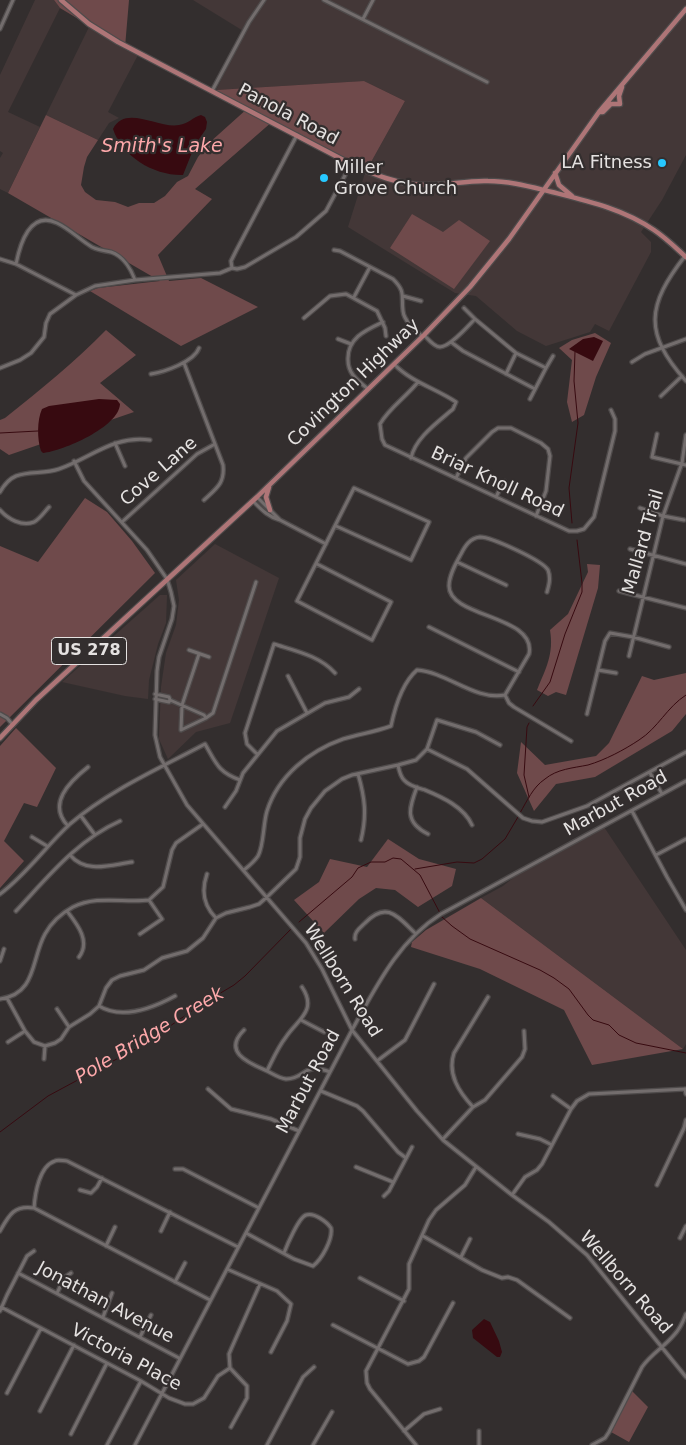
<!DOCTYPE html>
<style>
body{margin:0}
canvas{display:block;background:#332e2e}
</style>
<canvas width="686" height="1445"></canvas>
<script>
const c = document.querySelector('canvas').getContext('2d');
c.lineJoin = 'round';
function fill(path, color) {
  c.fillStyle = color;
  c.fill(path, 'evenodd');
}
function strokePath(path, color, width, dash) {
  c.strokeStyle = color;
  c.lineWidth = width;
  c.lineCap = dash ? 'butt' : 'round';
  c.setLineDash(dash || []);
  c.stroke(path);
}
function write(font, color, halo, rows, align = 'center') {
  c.font = font + ' "DejaVu Sans",sans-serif';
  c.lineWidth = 4.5;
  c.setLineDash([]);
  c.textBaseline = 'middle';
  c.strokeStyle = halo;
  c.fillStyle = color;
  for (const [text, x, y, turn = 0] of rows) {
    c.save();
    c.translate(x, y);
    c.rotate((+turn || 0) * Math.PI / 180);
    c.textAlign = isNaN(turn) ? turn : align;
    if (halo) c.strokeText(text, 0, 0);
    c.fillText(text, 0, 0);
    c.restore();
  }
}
fill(new Path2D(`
 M35 0H54L60 8 8 112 40 127 8 193 0 189V158L3 153 0 151V75Z
 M193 0H686V155L662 200 641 232 651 242V252L609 331 595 324 590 332 546 346 517 331 476 296 455 293 348 227 365 173 405 101 364 81 216 90 245 32Z
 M89 27 139 53 108 112 119 118 109 123 98 140 46 115Z
 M215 544 279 578 230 723 196 732 168 759 159 739 161 687 166 653 176 625 179 600 176 580Z
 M160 595H167L166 623 158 644 149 680 148 699 125 696 62 682Z
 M604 827 686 950V1044L683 1049 481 898 503 886 523 870Z`), '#433737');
fill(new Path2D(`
 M54 0H129L125 47 60 8Z
 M364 81 405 101 365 173 273 121 195 189 212 199 158 255 169 281 201 278 258 307 181 346 90 291 98 288 160 281 8 193 46 115 98 140 87 157 84 167 81 185 85 192 96 200 115 202 128 207 139 203H154L165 196 177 182 188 176 198 157 209 143 248 108 216 90Z
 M412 214 443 232 459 220 490 241 454 289 390 248Z
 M106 330 136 355 100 383 134 412 9 455 0 449V420L5 418C40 390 75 362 106 330Z
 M595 333 611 343 596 377 584 415 572 422 567 402 572 360 559 348 572 340Z
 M85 498 107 512 132 541 155 573 0 727V546L38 562Z
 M587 564 600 565 598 588 566 695 556 692 548 696 537 690C546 668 554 654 550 630L568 614 588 572Z
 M686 673V714L672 731 595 777 556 784 534 811 517 773 521 742 545 765 596 756 609 743 642 676 654 680Z
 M16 728 56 768 37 807 24 803 4 841 24 861 0 888V746Z
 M388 839 419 859 456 869 452 886 418 907 395 890 376 888 359 899 324 933 294 900 319 882 330 859 367 867Z
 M481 898 683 1049 592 1065 564 1010 480 969 411 947 412 942 426 930Z
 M632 1391 648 1407 629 1442 611 1432Z`), '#6f4a4b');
fill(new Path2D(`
 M201 115 205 117 207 122 206 129 195 145 183 175C155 176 122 157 113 129 125 104 159 129 179 125 188 124 193 117 201 115Z
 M594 337 603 341 593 361 569 349 583 339Z
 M99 399 117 400 120 404C119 427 63 451 43 453L41 451C37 439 37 420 42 409L49 406Z
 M484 1319 490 1322 499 1341 502 1352 500 1357H497L473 1338 472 1330Z`), '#370a10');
strokePath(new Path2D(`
 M0 433 38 431
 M572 523 569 488 578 423 574 381 575 352
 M533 706 550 682 565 634 582 592V583L577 540
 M529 723 527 727 524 775 529 797
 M520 813C527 801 533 787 545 779 557 769 573 768 588 765 605 760 624 750 639 740 658 728 667 707 686 695
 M415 869 457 862 474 863 482 859 505 839 518 817
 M442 917 452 926 470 939 540 970 554 978 569 989 588 1015 593 1020 609 1025 619 1035 636 1043 686 1053
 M299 922 352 877 358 868 371 862H385L393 858 401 859 420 875 440 913
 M0 1132 48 1096 141 1046 202 1004 234 985 245 976 291 929`), '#370a10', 1);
const minor = new Path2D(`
 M324 0 487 82
 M363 19 373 0
 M0 29 13 0
 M212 91 249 22 264 0
 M334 250 340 251 393 279C406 292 401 295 403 311 404 321 415 330 422 336
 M685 256C647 305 643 333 686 381
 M0 259 16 264 76 295
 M16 264C20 244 30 210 57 223 70 229 80 240 92 247 98 250 105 251 111 252 123 256 131 269 135 280
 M232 268 237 269 245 267 296 237 326 211 351 164
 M403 296 421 301
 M354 297 370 267
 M464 308 475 319
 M304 318 330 296 346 294 377 311 385 328 386 336
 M424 335C428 339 434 347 440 347 450 347 468 326 475 319L516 353 546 368 530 399
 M338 339 351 344
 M451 342 463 351 535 389
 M632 362 645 354 686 339
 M184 363 223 465C225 483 217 488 204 500
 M394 364C411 382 435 388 456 402L453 409C438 422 415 438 411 458
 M0 368 20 360 31 353 44 337 46 323 50 314 76 295 95 286 135 280 220 273 232 268 231 261 236 251 297 135
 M546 368 553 356
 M151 374C164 372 194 362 199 348
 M506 374 516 353
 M418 382C406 397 389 408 380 424L382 439 385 445 569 531H577L584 529 594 517 615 431V419L611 410
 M368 389C363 385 357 380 353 375 350 371 348 366 348 360 347 338 366 330 383 322
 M661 396 682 376
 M657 434 652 457 686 465
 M115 443 125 466
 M74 461 84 481 147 550 167 579 171 592 174 606 172 619 159 657 157 671 155 735 160 757 187 805 306 943 322 969 352 1030 417 1111 443 1140 512 1195 549 1222 587 1255 686 1377
 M456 478 466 458 492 432 498 428H511L541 443 548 449 550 456 546 491 536 516
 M0 492C4 485 9 479 16 476 29 471 45 474 59 469 91 458 113 435 150 440
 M496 497 504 481
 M253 501C261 509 268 517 280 520L257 497
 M640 508 663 516 684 520
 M0 510C8 519 22 527 34 522 40 519 45 511 49 507
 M280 520 326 544
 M122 522 197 454 215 444
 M630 549 686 564
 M457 562 506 585
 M317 564 391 602 372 640 297 601 354 488 429 522 411 560 336 526
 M619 591 686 608
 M429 627 519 672
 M189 650 209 657
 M199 654 182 705 181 730 206 718 213 713 256 582
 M629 656 663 516 682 463 686 435
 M598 670 616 673
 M288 676 307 713
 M155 694 169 697 170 700 204 715 206 718
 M505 695 529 654C537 615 449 618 449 586 449 575 456 563 461 554 465 546 470 538 480 537 491 537 542 560 548 570 551 578 549 585 547 592
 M505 695 509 703 514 707 571 741
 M155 699 169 702 170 700
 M0 714 7 718 13 725
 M587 714 605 641 610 633 633 637 669 647
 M427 749 467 769 523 818 532 821 542 822 587 806 686 752
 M257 754 247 744 245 733 274 644C296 651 320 656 335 673
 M398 765C399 770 400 776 404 780 409 786 418 788 425 790 442 797 464 807 472 825
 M650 773 662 794
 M358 774C365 798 367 815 361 840
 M417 787C409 808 404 822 428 834
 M225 807 236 791 243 773 277 731 325 703 349 697 359 689
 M632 811 667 877 686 910
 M81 816 95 835
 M68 826C47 804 69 782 88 767
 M32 837 47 846
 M70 855C86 874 110 865 132 862
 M656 855 686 839
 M244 870C249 866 254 862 258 856 264 845 263 824 267 811 278 776 309 751 343 739 359 734 375 732 391 726 395 707 402 683 417 670 447 672 475 701 505 695
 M207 874C201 891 203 905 216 918
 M0 894C26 875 46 846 70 824 108 791 160 768 205 744 216 763 218 772 240 780
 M16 911C47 878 77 840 120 821
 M67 911C77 924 91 941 79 957
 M140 934 162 919 149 900
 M355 939C354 932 360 928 365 923 387 900 398 917 416 934
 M0 961 4 949
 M7 998 25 1031 34 1042 45 1046 55 1043 61 1039 69 1027 90 1014 99 1006 106 988 112 980 120 976 144 970 162 958 187 951 203 938 216 918 226 913 250 907 259 904 267 897 296 869 300 857V838L305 819 311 808 325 791 342 779 352 775 398 765 416 760 427 749 437 720 476 732 500 745
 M0 999C37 994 31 959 45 934 51 923 62 913 73 907 97 895 124 903 149 900L163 887 172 850 176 843 203 824
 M99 1006C122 1020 153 1008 175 996
 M57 1009 69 1027
 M301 1020 324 1032
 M244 1030C223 1051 246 1062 265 1070 272 1073 278 1078 286 1079 306 1079 302 1062 330 1072
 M8 1042 25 1031
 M44 1059 45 1046
 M377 1061 405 1040 434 984
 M267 1071C273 1059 278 1047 286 1037 297 1020 318 1011 302 987
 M208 1089 231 1109 271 1119 299 1131
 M685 1089 686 1094
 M321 1091 357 1106 363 1111 398 1152 406 1158
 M553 1096 571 1109
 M473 1107C459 1092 447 1074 454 1053L488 997
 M518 1134 540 1139 552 1145
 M443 1139 473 1107 485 1100 522 1057 525 1049 524 1031
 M356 1167 393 1182
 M175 1169H183L259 1208
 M657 1185 684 1128 686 1120
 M80 1190 91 1193 97 1187 102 1178
 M512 1195 525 1177 537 1170 542 1164 571 1109 577 1101 589 1094 686 1089
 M384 1196 389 1191 412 1147
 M34 1208C35 1194 39 1166 55 1161 58 1159 63 1161 67 1161L238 1247
 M0 1231C9 1215 14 1205 34 1208L210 1300
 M161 1231 170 1212
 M246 1233 294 1259 313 1266C322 1259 333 1239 331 1228 327 1222 314 1212 306 1215 299 1217 287 1245 284 1253
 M423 1236 482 1270 502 1278 508 1277 517 1280 570 1318
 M680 1238 686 1226
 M106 1246 115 1227
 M461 1257 470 1239
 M227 1269 277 1291 291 1304 287 1321 271 1352
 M18 1273 179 1358
 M360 1278 404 1301
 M175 1282 185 1263
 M57 1293 65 1277 71 1273
 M1 1307 141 1381 169 1398 185 1404H193L204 1398 218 1376 230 1368
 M0 1311 7 1295 27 1256 34 1251
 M103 1317 112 1293
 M333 1325 408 1364 419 1361 424 1357 453 1303
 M140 1337 151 1315
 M7 1393 41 1328
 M40 1411 74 1345
 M231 1427 247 1398V1386L230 1368 229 1354 232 1347 260 1284
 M404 1431 424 1414 440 1409
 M479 1431V1445
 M71 1434 107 1363
 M107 1445 141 1381
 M135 1445 352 1030C376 987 398 941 441 914L686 781
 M267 1445 303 1377 314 1367
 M313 1445 332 1412
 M416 1445 370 1389 367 1383 366 1371 409 1289V1264L429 1220 436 1210 465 1185 476 1167
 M592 1445 605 1438 609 1432 642 1367C651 1354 664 1347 674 1335 680 1329 683 1322 686 1314`);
const major = new Path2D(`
 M61 0 89 24 118 42 351 164C375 175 397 184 424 185 445 186 467 180 488 181 510 181 531 187 552 192 588 201 623 209 654 230 666 238 676 248 686 257
 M599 112H603L611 104H620L619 96 622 87
 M555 173 559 185 572 196
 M269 487 266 497 270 510
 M0 738 36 700 257 497 424 335 470 287 509 239 599 112 686 9`);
strokePath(minor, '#4f4b4b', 5.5);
strokePath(major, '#4f4b4b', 7);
strokePath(minor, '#736d6d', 3);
strokePath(major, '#ae7577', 4.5);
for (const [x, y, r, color] of [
 [662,163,5,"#27c8ff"],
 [324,178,5,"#27c8ff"]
]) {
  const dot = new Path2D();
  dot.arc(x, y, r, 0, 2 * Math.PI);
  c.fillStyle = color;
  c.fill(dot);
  strokePath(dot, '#332e2e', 2);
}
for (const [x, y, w] of [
 [89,651,75]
]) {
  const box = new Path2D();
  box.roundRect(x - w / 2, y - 13.5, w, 27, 4);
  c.fillStyle = '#332e2e';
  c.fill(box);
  strokePath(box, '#e5e2e1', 1);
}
write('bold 16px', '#e5e2e1', null, [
 ["US 278",89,651]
]);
write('18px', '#e5e2e1', '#332e2e', [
 ["Panola Road",288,115,28],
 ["Covington Highway",354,383,-44],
 ["Cove Lane",159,472,-41],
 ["Briar Knoll Road",497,483,25],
 ["Mallard Trail",644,542,-74],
 ["Marbut Road",616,804,-29],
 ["Wellborn Road",342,981,58],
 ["Marbut Road",309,1082,-62],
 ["Wellborn Road",625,1283,49],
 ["Jonathan Avenue",105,1303,28],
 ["Victoria Place",126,1358,28]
]);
write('18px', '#e5e2e1', '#332e2e', [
 ["LA Fitness",652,163],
 ["Miller",334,168,"left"],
 ["Grove Church",334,189,"left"]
], 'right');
write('italic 19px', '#fda8aa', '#332e2e', [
 ["Smith's Lake",162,147],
 ["Pole Bridge Creek",150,1036,-31]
]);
</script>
